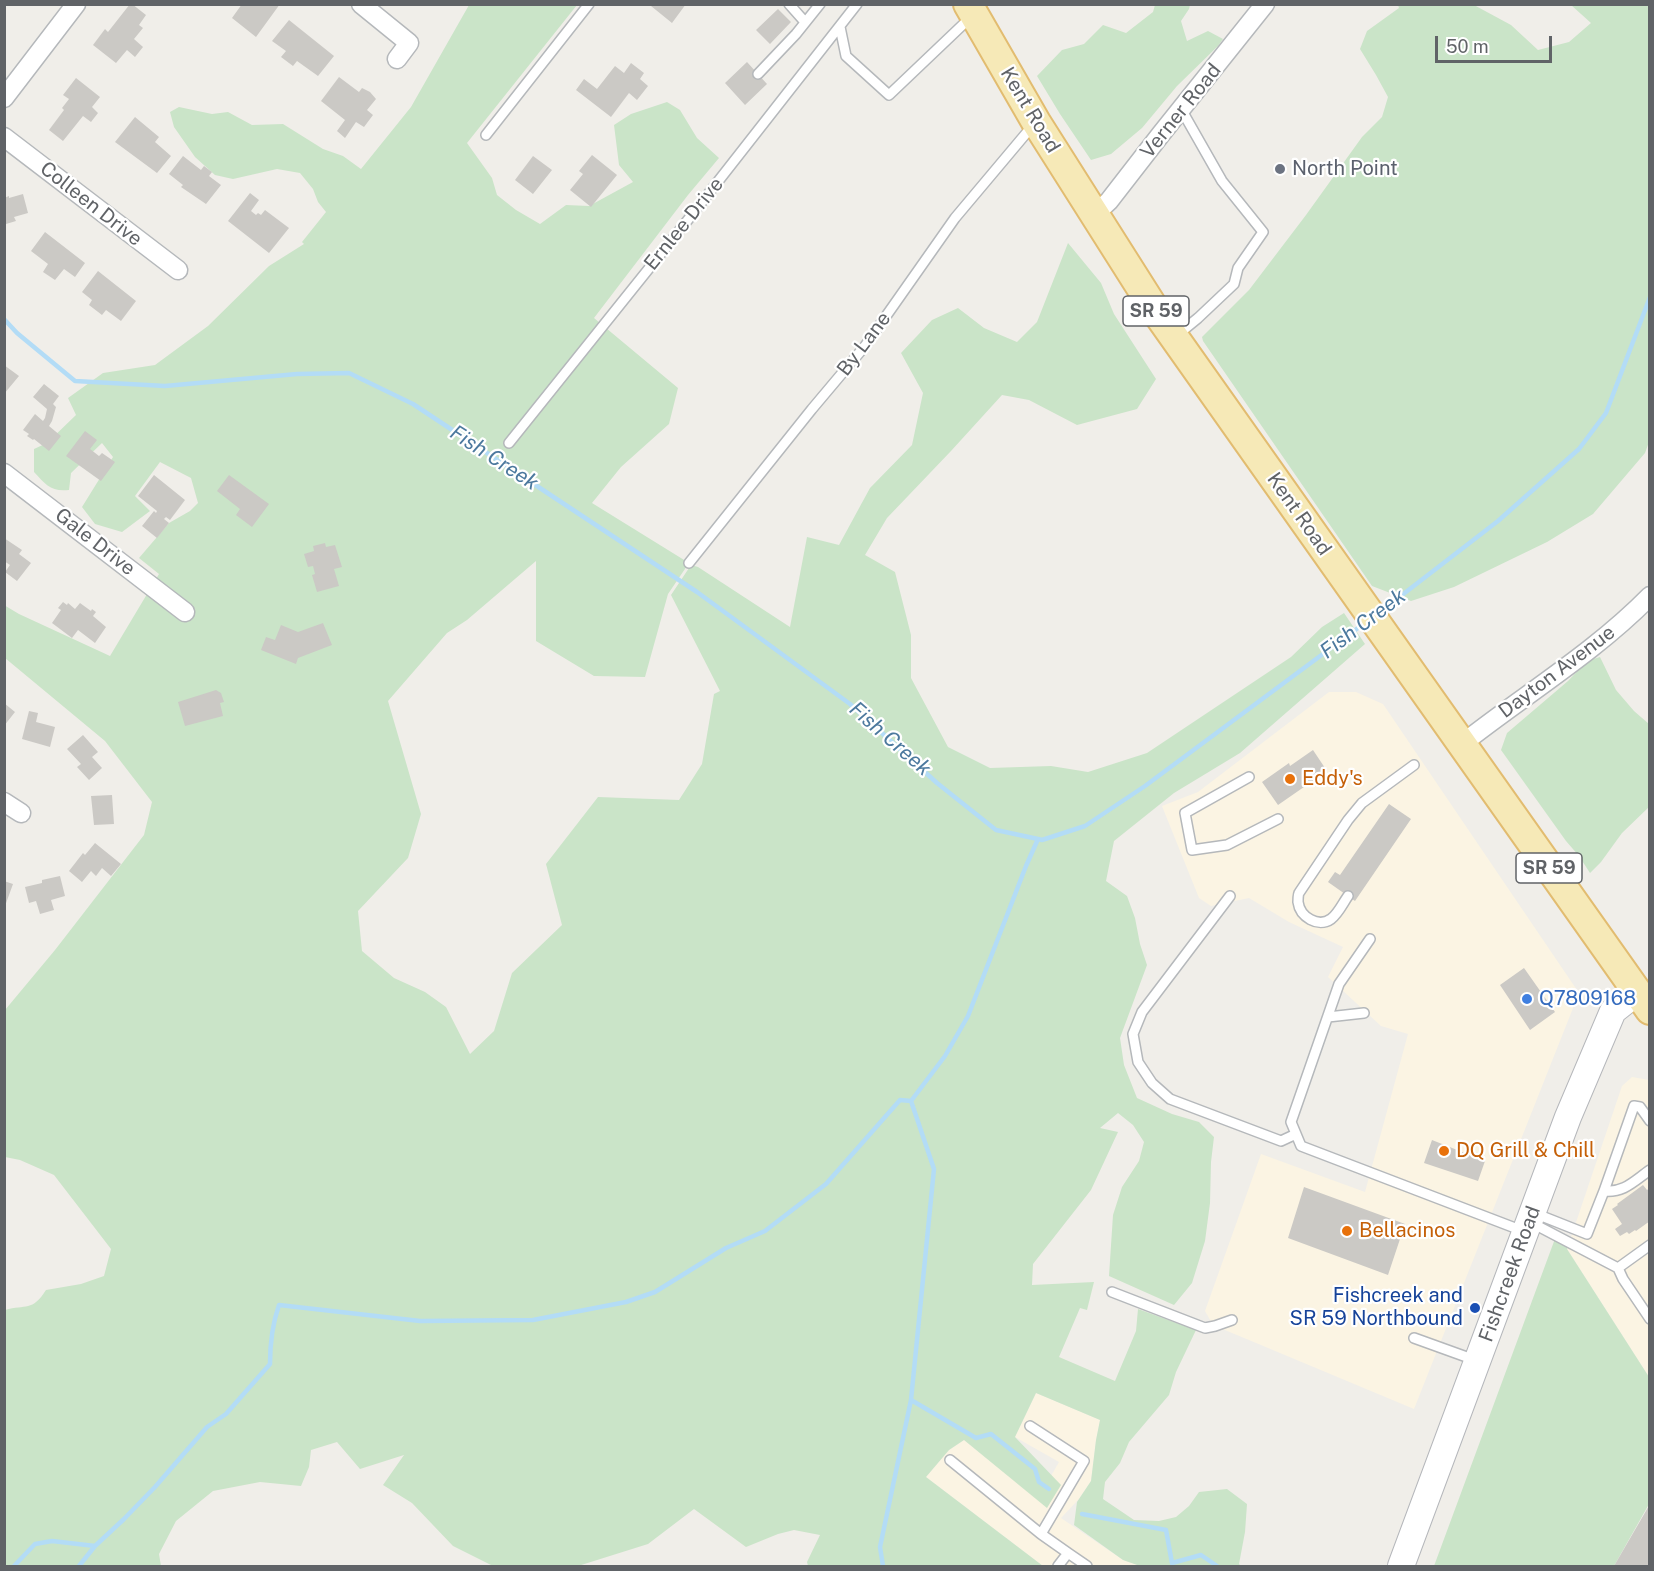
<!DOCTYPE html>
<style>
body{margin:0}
#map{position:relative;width:1654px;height:1571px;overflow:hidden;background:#f0eee9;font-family:"Public Sans",sans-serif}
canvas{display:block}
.frame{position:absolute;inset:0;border:6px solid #606367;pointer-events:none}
.scale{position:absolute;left:1435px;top:36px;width:117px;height:27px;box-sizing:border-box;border:3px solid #606367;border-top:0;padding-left:8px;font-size:18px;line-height:21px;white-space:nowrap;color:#606367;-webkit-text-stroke:4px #fff;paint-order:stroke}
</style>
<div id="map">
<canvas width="1654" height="1571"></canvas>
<div class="frame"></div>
<div class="scale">50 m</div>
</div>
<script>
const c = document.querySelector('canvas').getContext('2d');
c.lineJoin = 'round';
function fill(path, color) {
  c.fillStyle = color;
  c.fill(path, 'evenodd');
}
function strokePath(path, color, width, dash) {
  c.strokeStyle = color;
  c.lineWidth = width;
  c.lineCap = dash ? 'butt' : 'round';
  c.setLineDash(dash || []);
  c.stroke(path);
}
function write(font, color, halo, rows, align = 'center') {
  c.font = font + ' "Public Sans",sans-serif';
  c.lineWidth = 4.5;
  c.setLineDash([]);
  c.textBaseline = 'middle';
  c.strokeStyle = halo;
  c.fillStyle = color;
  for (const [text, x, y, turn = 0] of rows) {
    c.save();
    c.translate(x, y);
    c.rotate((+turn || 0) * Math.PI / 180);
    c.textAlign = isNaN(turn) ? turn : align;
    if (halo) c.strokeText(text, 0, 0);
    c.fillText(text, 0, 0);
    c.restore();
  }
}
fill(new Path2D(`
 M1329 692H1356L1383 704 1579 993 1414 1409 1213 1325 1205 1311 1261 1154 1365 1192 1408 1034 1381 1026 1328 977 1343 947 1289 922 1249 898 1211 906 1199 898 1162 806 1198 792Z
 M1632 1077 1649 1080V1377L1567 1249 1622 1086Z
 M1036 1393 1100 1420 1096 1440 1091 1481 1078 1500 1061 1518 1123 1560 1140 1566H1043L926 1477 949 1450 964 1440 1047 1507 1061 1485 1051 1476 1059 1462 1015 1437Z`), '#fbf4e3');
fill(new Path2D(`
 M469 5H577L467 143 492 178 497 195 516 210 540 224 566 205 589 206 633 182 619 165 614 125 631 114 667 102 680 110 697 138 719 158 688 195 594 318 678 388 669 424 621 467 592 503 689 563 668 594 645 677 594 676 536 641V561L467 620 447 633 388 701 421 814 408 858 358 911 362 951 394 978 425 992 446 1007 470 1054 494 1031 512 973 562 925 546 864 598 797 679 800 702 764 714 694 720 691 671 595 691 565 698 567 790 627 807 537 839 545 870 488 912 445 923 393 901 353 932 320 958 308 984 328 1017 342 1037 322 1068 243 1101 283 1114 314 1156 379 1137 409 1077 425 1029 400 1002 395 951 451 887 518 865 555 895 572 911 635V678L948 747 990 768 1051 766 1088 772 1147 753 1291 657 1322 627 1344 613 1365 644 1240 753 1174 793 1114 841 1106 881 1127 896 1135 918 1140 944 1147 965 1120 1038 1124 1065 1137 1098 1172 1114 1199 1122 1214 1137 1211 1162 1210 1203 1205 1241 1192 1283 1174 1305 1109 1276 1113 1215 1122 1187 1139 1161 1144 1142 1133 1125 1118 1113 1100 1128 1118 1132 1091 1190 1033 1264 1032 1285 1094 1282 1087 1310 1080 1308 1059 1357 1115 1381 1136 1331 1138 1309 1196 1330 1176 1372 1169 1395 1129 1442 1120 1463 1105 1482 1103 1499 1134 1520 1159 1521 1176 1517 1189 1506 1199 1492 1227 1489 1247 1504 1245 1532 1239 1564 1241 1566H1140L1123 1560 1074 1525 1077 1502 1091 1481 1096 1440 1100 1420 1036 1393 1015 1437 1061 1485 1047 1508 964 1440 949 1450 926 1477 1043 1566H808L807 1562 820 1535 794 1530 778 1534 746 1547 694 1509 648 1544 578 1566H493L453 1546 412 1503 383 1485 404 1455 360 1469 337 1442 311 1450 309 1467 301 1486 260 1482 213 1491 176 1521 159 1554 161 1566H5V1310C26 1304 32 1312 46 1290L81 1284 104 1276 111 1249 54 1175 20 1160 5 1157V1010L55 950 144 835 152 802 105 741 5 658 4 605 19 614 110 656 159 574 139 558 169 523 190 511 198 503 191 478 160 462 135 496 150 511 122 532 95 524 82 507 113 457 102 443 71 473 69 490C51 492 46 485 34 472V449L47 443 76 415 68 398 103 373 155 365 208 326 269 266 304 244 302 242 326 212 318 202 313 189 300 173 277 169 233 179 215 175 195 157 174 127 170 112 179 107 212 114 228 112 252 125 283 124 323 149 343 156 361 169 411 107Z
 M1155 5H1190L1189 9 1181 21 1187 41 1208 31 1223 39 1218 46 1177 86 1142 128 1111 154 1091 160 1060 114 1037 76 1062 50 1084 44 1103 25 1126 33 1153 12Z
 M1398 5H1474L1511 25 1538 50 1569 42 1591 23 1571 5H1650L1649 442 1645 453 1593 514 1547 542 1454 587 1411 601 1372 586 1203 341 1202 337 1249 290 1306 215 1362 137 1382 117 1388 97 1376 75 1360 49 1367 31 1399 8Z
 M1600 657 1616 690 1634 711 1649 724V807L1622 833 1601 862 1590 873 1579 856 1566 841 1501 750 1507 733 1568 681 1587 661Z
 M1556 1236 1569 1242 1567 1249 1649 1377V1504L1614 1566H1434Z`), '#cae4c8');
strokePath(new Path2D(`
 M4 319 17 333 75 381 165 386 297 374 349 373 413 404 697 592 850 704 937 783 996 830 1038 839 1042 840 1085 826 1145 786 1366 622
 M1380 612 1498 521 1579 449 1606 413 1650 297
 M911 1400 976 1438 991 1434 1035 1469 1039 1482 1049 1489
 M1082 1514 1166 1530 1172 1563 1201 1555 1217 1566
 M14 1566 35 1544 52 1541 95 1546
 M79 1566 95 1546 124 1519 155 1487 207 1427 226 1414 270 1364C270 1343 272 1325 279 1305L420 1321 533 1320 626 1302 655 1292 726 1248 765 1231 826 1184 900 1100 911 1101 945 1056 968 1016 1026 866 1038 839
 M883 1566 880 1547 911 1400 934 1169 911 1101`), '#b3dcf6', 4.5);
fill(new Path2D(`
 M130 4H132L146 15 139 25 143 28 134 39 143 47 135 57 127 50 116 63 93 45 105 29 108 32Z
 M242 4H280L256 37 232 18Z
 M652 4H686L672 23 651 6Z
 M778 9 791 22 770 44 756 30Z
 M289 20 334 56 318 76 297 61 293 66 281 57 286 51 272 41Z
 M747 62 767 84 745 105 725 83Z
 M631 63 644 73 640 79 648 86 637 100 629 93 611 117 576 90 584 79 597 89 615 66 624 73Z
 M339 77 359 92 362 88 370 92 376 99 367 110 373 115 364 127 356 122 345 138 337 131 345 120 321 101Z
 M76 78 100 97 92 107 98 113 91 122 83 116 63 141 49 130 64 110 62 108 69 99 63 95Z
 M135 117 159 137 155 142 171 156 157 173 115 142Z
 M592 155 617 175 591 207 570 190 583 174 579 171Z
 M183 156 201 170 204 166 212 172 209 176 221 185 206 204 181 187 183 185 169 174Z
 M533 156 552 170 533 194 515 180Z
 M250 193 259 200 251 211 256 215 258 213 261 215 265 210 289 228 269 253 228 221Z
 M23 194 28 213 14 217 16 221 6 224 4 198 9 196V198Z
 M45 232 85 263 75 277 64 269 55 280 43 272 48 264 31 251Z
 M98 271 136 301 121 321 106 310 102 315 89 305 92 300 82 292Z
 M4 365 19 376 4 394Z
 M44 384 59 396 53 404 56 407 52 421 49 426 61 436 49 451 34 439 33 440 27 436 29 434 23 430 35 414 43 421 45 418 47 409 33 397Z
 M85 431 97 440 90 449 99 456 102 453 115 462 101 481 66 456Z
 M154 475 185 500 170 520 166 517 164 519 169 523 157 538 142 526 154 511 156 513 157 511 138 496Z
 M229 475 269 504 252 527 236 515 240 509 217 491Z
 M4 538 22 550 19 554 31 563 17 581 5 572 10 565 4 561Z
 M325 543 326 547 335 545 342 567 334 569 339 586 317 592 312 575 315 574 313 566 308 567 304 554 314 551 313 546Z
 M63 602 67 605 68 603 75 609 80 603 91 611 92 609 96 612 93 616 106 627 95 643 78 630 72 638 52 623 61 610 58 608Z
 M323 623 332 645 298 658 296 664 261 650 266 637 275 640 281 625 298 632Z
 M216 690 221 693 224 702 220 703 223 716 185 726 178 702Z
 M4 703 15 712 4 726Z
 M29 711 38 713 36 722 55 727 50 747 22 739Z
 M83 735 98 752 92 757 102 768 89 780 77 767 81 764 67 749Z
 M1313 750 1327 771 1278 805 1262 782 1289 763 1290 766Z
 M112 795 114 824 94 825 91 796Z
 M1389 804 1411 819 1355 901 1328 882 1335 872 1340 875Z
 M95 843 121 864 111 876 102 868 96 876 91 871 82 882 69 871 83 853 85 855Z
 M60 876 65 896 51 900 54 910 40 914 36 901 29 903 25 887 42 883V880Z
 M4 881 13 884 5 906H4Z
 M1524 968 1555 1012 1530 1030 1500 985Z
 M1432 1140 1485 1161 1478 1181 1424 1163Z
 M1643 1185 1647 1190 1650 1188V1221L1636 1231 1635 1230 1629 1234 1627 1232 1620 1236 1615 1229 1622 1224 1612 1209 1618 1205 1617 1204Z
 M1304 1187 1405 1224 1388 1275 1288 1238Z
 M1650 1504V1566H1614Z`), '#cbc9c5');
const lane = new Path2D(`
 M789 4 805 22
 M840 27 846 56 889 95 972 16
 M758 74 796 34 820 4
 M486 135 589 4
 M1176 336 1198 318 1234 284 1238 268 1263 232 1222 181 1181 109
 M509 443 687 221 857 4
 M689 563 812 409 865 346 955 218 1034 124
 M1249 777 1185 813 1192 850 1227 845 1278 819
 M1230 896 1142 1012 1133 1034 1138 1062 1152 1083 1170 1099 1281 1141 1296 1134
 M1348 896C1343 903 1338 914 1331 919 1318 928 1300 917 1298 902 1298 901 1298 894 1299 893L1348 820 1362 803 1414 765
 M1370 939 1339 984 1291 1122 1301 1146 1523 1231
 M1328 1017 1364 1013
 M1650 1121 1640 1107 1634 1106 1604 1191C1624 1193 1634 1181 1650 1170
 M1534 1213 1587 1234 1604 1191
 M1530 1222 1618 1268
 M1650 1245 1618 1268 1623 1279 1650 1319
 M1112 1292 1205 1328 1215 1326 1232 1320
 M1414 1338 1475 1360
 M1030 1426 1084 1461 1041 1534 1068 1553 1058 1566
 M950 1460 1041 1534
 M1068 1553 1087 1566`);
const street = new Path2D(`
 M361 4 409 43 397 59
 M4 98 76 4
 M4 137 178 270
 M1094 215 1109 201 1161 134 1265 4
 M4 473 185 612
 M1462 744C1524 695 1594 653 1650 596
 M4 802 21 813`);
const secondary = new Path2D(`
 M1401 1566 1568 1117 1613 1011 1637 992`);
const primary = new Path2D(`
 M968 4 1036 122 1157 313 1650 1010`);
strokePath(lane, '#b5b8bb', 12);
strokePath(street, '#b5b8bb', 21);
strokePath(secondary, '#b5b7bb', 28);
strokePath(primary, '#e2bc70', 32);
strokePath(lane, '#fff', 9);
strokePath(street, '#fff', 18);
strokePath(secondary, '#fff', 26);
strokePath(primary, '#f6e9b7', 28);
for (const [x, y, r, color] of [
 [1280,169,6,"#6b7280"],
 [1290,779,6,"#e8710a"],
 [1527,999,6,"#3f7fe0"],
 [1444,1151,6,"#e8710a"],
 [1347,1231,6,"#e8710a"],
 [1475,1308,6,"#1a4fb4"]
]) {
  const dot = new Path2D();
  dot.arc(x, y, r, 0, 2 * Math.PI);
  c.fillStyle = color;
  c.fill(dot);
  strokePath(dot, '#fff', 2);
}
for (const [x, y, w] of [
 [1156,311,66],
 [1549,868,66]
]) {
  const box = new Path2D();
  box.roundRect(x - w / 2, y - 15, w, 30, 4.5);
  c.fillStyle = '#fff';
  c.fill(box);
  strokePath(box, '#606367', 1.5);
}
write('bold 18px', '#606367', null, [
 ["SR 59",1156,311],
 ["SR 59",1549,868]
]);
write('20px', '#606367', '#fff', [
 ["Kent Road",1030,110,59],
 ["Verner Road",1181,111,-51],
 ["Colleen Drive",91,204,38],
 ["Ernlee Drive",684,224,-51],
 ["By Lane",864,344,-53],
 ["Kent Road",1299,514,55],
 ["Gale Drive",95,542,38],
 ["Dayton Avenue",1557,672,-37],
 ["Fishcreek Road",1510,1274,-70]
]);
write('20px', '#5b616d', '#fff', [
 ["North Point",1292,169]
], 'left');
write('20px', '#c56008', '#fff', [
 ["Eddy's",1302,779],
 ["DQ Grill & Chill",1456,1151],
 ["Bellacinos",1359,1231]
], 'left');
write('20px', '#366cbe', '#fff', [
 ["Q7809168",1539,999]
], 'left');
write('20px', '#164399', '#fff', [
 ["Fishcreek and",1463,1296],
 ["SR 59 Northbound",1463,1319]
], 'right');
write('italic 21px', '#4c799e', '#fff', [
 ["Fish Creek",494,458,33],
 ["Fish Creek",1363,624,-37],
 ["Fish Creek",890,739,41]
]);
</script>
